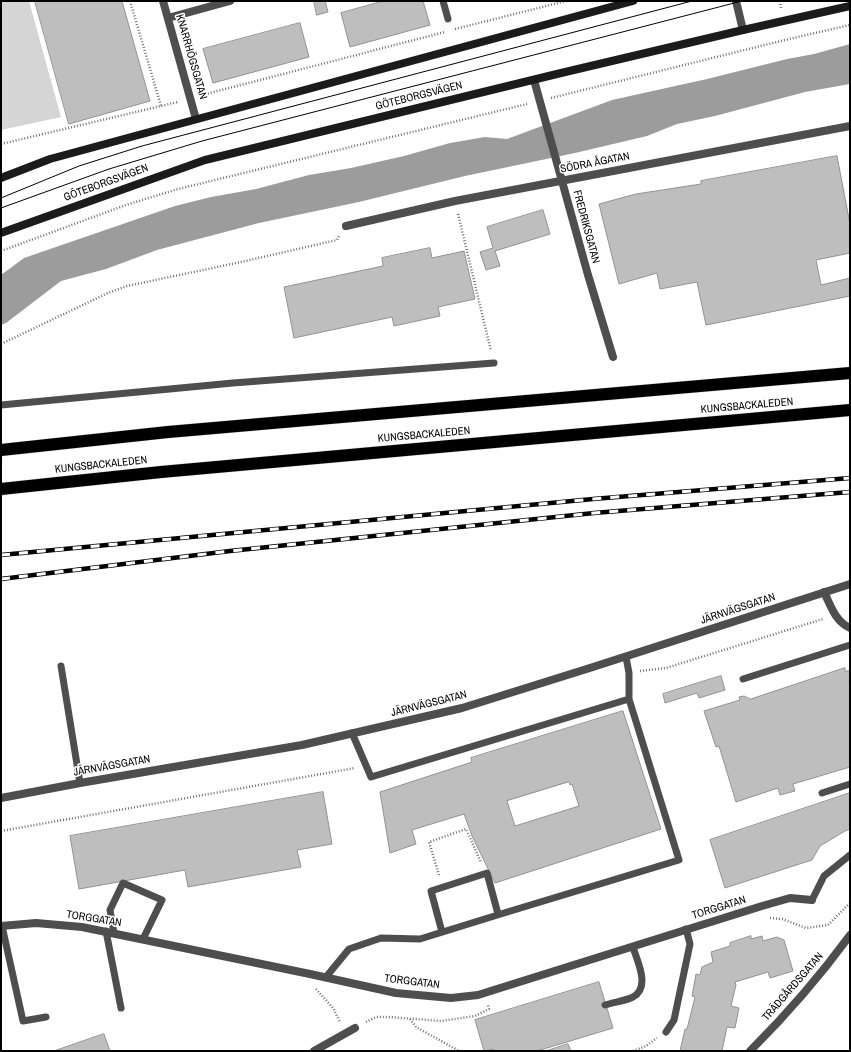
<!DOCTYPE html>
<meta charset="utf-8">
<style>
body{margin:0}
#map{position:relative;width:851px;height:1052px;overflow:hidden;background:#fff;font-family:"Archivo Narrow",sans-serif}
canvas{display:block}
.frame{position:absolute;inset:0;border:2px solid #000;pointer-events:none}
</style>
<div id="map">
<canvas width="851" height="1052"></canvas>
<div class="frame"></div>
</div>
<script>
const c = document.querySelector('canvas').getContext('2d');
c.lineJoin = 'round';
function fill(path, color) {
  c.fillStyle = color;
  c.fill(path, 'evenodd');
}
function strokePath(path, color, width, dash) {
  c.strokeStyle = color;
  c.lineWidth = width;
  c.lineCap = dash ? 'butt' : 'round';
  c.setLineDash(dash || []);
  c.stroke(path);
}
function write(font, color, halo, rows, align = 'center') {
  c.font = font + ' "Archivo Narrow",sans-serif';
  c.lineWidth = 3;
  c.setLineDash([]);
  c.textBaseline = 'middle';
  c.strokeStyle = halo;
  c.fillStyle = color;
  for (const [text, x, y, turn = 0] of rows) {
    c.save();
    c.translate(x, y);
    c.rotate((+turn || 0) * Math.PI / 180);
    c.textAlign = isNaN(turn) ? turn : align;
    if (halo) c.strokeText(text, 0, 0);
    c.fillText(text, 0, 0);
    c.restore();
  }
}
fill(new Path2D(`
 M1 1H29L61 117 1 130Z`), '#d5d5d5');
fill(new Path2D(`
 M850 44V84L805 92 715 116 677 124 647 136 575 153 465 176 359 202 259 223 157 250 106 269 61 281 6 323 1 325V275L24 258 175 206 211 197 256 189 309 175 351 168 404 156 450 143 485 137 507 139 612 100 707 79 787 59 814 54Z`), '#9c9c9c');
const building = new Path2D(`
 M35 1H122L150 101 69 124Z
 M314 1H325L328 12 317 15Z
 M384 1H423L430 25 350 47 341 13Z
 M300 23 309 57 213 83 203 49Z
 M837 156 850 224V253L816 260 821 285 850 278V296L706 325 697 282 660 289 657 273 619 284 599 204 636 194 701 184V181Z
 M543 210 550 234 495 251 500 266 486 270 480 252 493 248 487 227Z
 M430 248 432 258 464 251 475 299 438 307 440 316 394 326 392 317 294 338 284 287 383 266 382 258Z
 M845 668V671H850V680L849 681 850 685V767L793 784 795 791 780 795 778 788 736 802 719 746 716 747 704 711 740 700 739 697 744 696 750 699Z
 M721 676 725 690 699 698 697 693 665 703 663 694Z
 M623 711 661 829 495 883 472 836 464 814 412 830 416 844 390 853 380 792 472 762 471 758ZM569 782 570 785 572 784 579 806 515 826 507 801Z
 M323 792 332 844 297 850 301 867 188 887 185 870 79 889 70 836Z
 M850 793V829L845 831 820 846 812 860 725 888 710 840Z
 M751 936V939L762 936 763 941 777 937 784 940 793 971 770 978 768 972 735 982 736 985 731 1006 739 1008 735 1028 727 1027 722 1051H680L685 1029H687L695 997 692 996 696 974 700 975 702 967 713 962 711 952 730 946V943Z
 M599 982 613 1028 537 1051H495L494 1049 484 1051 475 1020Z
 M104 1034 110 1051H54Z
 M568 1044 571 1051H546Z`);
fill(building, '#bebebe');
strokePath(building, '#929292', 1);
const motorway = new Path2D(`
 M1 450 168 432 850 373
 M1 489 161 472 850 410`);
strokePath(motorway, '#dbdbdb', 13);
strokePath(new Path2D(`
 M130 1 161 106
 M780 1 781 8
 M455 29 566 1
 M202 95 445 32
 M551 98 789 39 850 25
 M1 144 178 102
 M458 214 491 351
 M1 251 126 205 178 189 527 104
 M1 344 108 293 127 286 241 262 337 240 339 236
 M640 671 666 668 823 619
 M1 831 355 768
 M439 875 429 842 466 829 481 862
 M770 918 782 919 806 928 828 925 850 903
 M316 989 333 1008 340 1022
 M410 1019 416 1027 459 1051
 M366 1022 376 1017H388L441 1021 475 1016 489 1009 488 1005
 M633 1051 646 1046 657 1038`), '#707070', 2.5, [1, 2]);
strokePath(new Path2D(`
 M443 1 448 19
 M1 405 233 383 494 363
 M61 666 80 783
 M743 679 850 645
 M352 733 371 777 629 699
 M822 793 850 784
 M812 900 824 876 850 855
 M2 926 23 1021 46 1017
 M106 931 121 1008
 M442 932 431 891 487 873 498 914
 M114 933 110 910 123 883 162 900 143 939
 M326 977 349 949 381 938 420 939 504 913 679 860 629 699V673L626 657
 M605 1005C614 1002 625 1001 633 997 651 987 637 961 633 947
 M666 1032 674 1020 690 944 686 929`), '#4e4e4e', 7);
strokePath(new Path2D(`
 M163 1 196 119
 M736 1 743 30
 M168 18 230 1
 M534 80 588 275 613 357
 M346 226 455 201 850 126
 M824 592C831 606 835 621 850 628
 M1 926 36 923 82 927 310 974 396 993 451 998 478 995 497 989 762 906 790 898 812 900
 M314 1051 355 1028
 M750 1051C786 1015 820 976 850 935`), '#4e4e4e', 8);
strokePath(new Path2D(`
 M1 798 80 783 302 745 462 708 593 667 850 584`), '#4e4e4e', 8);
strokePath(new Path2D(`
 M1 178 50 159 633 1
 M1 233 205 160 561 73 743 30 850 6`), '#1b1b1b', 8);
strokePath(motorway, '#000', 12);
strokePath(new Path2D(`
 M1 198 79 166 142 146 692 1
 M1 208 109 169 202 141 742 1`), '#000', 1);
const rail = new Path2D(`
 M1 555 593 499 850 478
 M1 579 230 551 594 513 850 492`);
strokePath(rail, '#000', 4.5);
strokePath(rail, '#fff', 3, [9]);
write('11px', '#000', '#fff', [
 ["KNARRHÖGSGATAN",191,57,74],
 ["GÖTEBORGSVÄGEN",419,96,-14],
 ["SÖDRA ÅGATAN",595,163,-11],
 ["GÖTEBORGSVÄGEN",106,183,-20],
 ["FREDRIKSGATAN",586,227,75],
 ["KUNGSBACKALEDEN",747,406,-5],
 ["KUNGSBACKALEDEN",424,435,-5],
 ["KUNGSBACKALEDEN",101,465,-6],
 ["JÄRNVÄGSGATAN",738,609,-18],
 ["JÄRNVÄGSGATAN",429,704,-14],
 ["JÄRNVÄGSGATAN",112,766,-10],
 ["TORGGATAN",719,908,-17],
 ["TORGGATAN",94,919,9],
 ["TORGGATAN",412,982,7],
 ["TRÄDGÅRDSGATAN",793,987,-49]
]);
</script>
